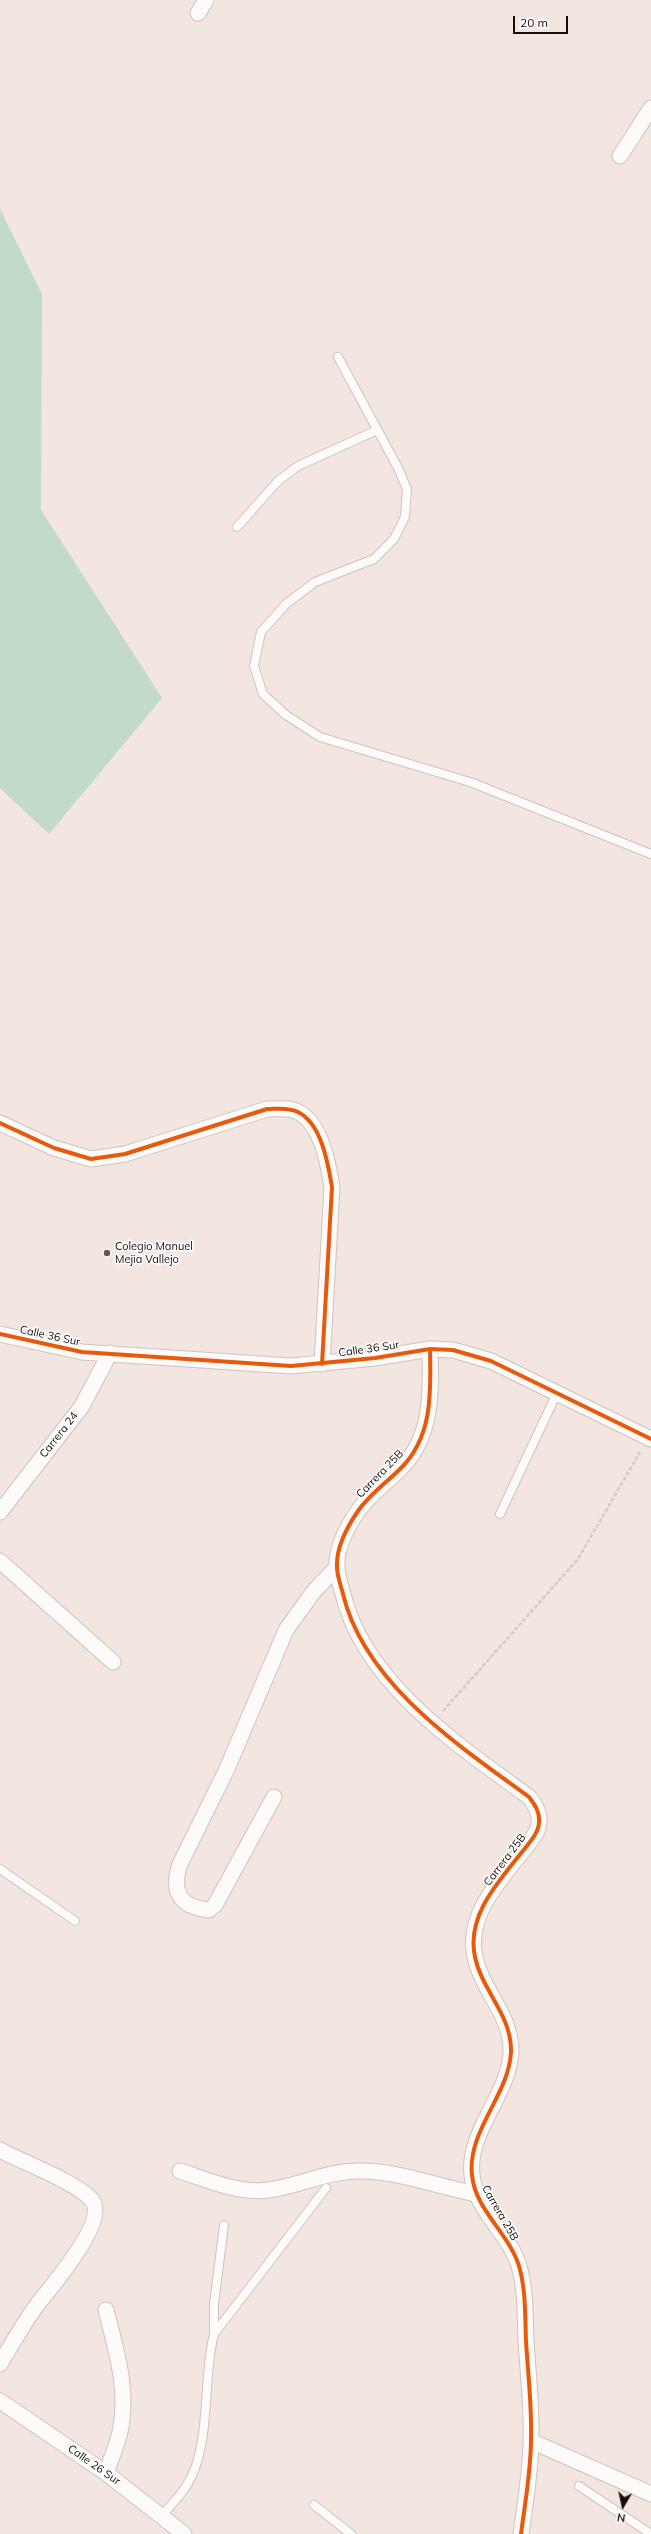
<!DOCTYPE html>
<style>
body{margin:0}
#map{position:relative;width:651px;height:2534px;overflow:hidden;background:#f3e5e0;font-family:Mulish,sans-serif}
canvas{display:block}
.north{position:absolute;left:603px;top:2486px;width:40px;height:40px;-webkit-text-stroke:3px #fff;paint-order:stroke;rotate:189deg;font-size:11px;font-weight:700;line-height:16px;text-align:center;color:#190b07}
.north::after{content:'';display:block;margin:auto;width:14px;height:18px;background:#190b07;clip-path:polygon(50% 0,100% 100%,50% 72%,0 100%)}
.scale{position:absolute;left:513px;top:16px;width:55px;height:18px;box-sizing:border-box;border:2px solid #190b07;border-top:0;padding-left:5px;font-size:12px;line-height:14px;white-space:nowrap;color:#190b07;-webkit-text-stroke:3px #fff;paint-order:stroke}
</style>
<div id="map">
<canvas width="651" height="2534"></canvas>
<div class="north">N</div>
<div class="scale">20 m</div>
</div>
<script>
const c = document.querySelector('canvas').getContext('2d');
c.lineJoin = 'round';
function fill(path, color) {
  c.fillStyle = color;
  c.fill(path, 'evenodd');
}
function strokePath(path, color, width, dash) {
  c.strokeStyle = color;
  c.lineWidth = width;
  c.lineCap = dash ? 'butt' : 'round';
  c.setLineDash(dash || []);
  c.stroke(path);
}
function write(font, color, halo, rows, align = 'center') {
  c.font = font + ' Mulish,sans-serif';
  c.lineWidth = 3;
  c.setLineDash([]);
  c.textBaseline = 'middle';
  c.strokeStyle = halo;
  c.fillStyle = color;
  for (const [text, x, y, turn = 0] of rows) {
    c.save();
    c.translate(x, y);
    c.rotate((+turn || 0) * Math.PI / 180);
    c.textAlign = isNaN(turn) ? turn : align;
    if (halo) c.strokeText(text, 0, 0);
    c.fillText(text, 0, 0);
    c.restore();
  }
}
fill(new Path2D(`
 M0 209 42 294 41 510 162 698 49 834 0 788Z`), '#c2dac8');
const lane = new Path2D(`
 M338 357 398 468 407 489 405 517 394 539 374 559 315 582 286 604 261 632 254 666 263 694 286 715 320 737 470 782 651 854
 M237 527 278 481 298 466 377 430
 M500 1514 557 1393
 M0 1869 75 1921
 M214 2334V2304L224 2225
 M579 2486 651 2534
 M314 2505 351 2534
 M162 2516C170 2506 180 2496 187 2485 212 2444 202 2380 214 2334L326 2188`);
const street = new Path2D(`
 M198 13 206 0
 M620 156 651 108
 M0 1123 54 1148 91 1159 125 1154 267 1109C276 1109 289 1107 298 1112 322 1124 328 1164 332 1187L322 1364
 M0 1334 82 1352 291 1366 375 1358 430 1349 453 1350 491 1361 651 1439
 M430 1349C431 1392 433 1437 400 1469 386 1483 369 1495 358 1511 347 1527 336 1548 337 1567 337 1576 341 1586 343 1594 364 1683 459 1746 529 1797 535 1805 540 1812 539 1822 539 1833 528 1844 522 1852 498 1882 466 1916 475 1957 482 1991 512 2015 511 2052 509 2095 467 2131 472 2175 475 2210 509 2233 519 2266 526 2290 525 2316 526 2341 528 2374 532 2406 531 2439 531 2471 525 2503 521 2534
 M0 1512 82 1406 110 1353
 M0 1561 113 1662
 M274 1797 215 1905 209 1910C179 1907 171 1891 180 1864L226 1771 286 1630 314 1591 337 1567
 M0 2150C24 2163 74 2181 91 2199 111 2219 50 2288 37 2305 23 2324 12 2344 0 2364
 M180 2171C208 2180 238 2194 269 2190 300 2186 328 2170 361 2171 400 2171 438 2187 477 2194
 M106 2310C116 2350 129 2390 120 2432 117 2445 111 2459 106 2473
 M0 2401 106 2473 184 2534
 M531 2441 651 2494`);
strokePath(lane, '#d1c2bd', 10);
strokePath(street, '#d1c2bd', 17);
strokePath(new Path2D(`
 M443 1711 578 1559 640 1452`), '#d0ccca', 2.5, [4, 2]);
strokePath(lane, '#fdfbfa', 8);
strokePath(street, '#fdfbfa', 15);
strokePath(new Path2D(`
 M0 1123 54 1148 91 1159 125 1154 267 1109C276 1109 289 1107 298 1112 322 1124 328 1164 332 1187L322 1364
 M0 1334 82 1352 291 1366 375 1358 430 1349 453 1350 491 1361 651 1439
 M430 1349C431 1392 433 1437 400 1469 386 1483 369 1495 358 1511 347 1527 336 1548 337 1567 337 1576 341 1586 343 1594 364 1683 459 1746 529 1797 535 1805 540 1812 539 1822 539 1833 528 1844 522 1852 498 1882 466 1916 475 1957 482 1991 512 2015 511 2052 509 2095 467 2131 472 2175 475 2210 509 2233 519 2266 526 2290 525 2316 526 2341 528 2374 532 2406 531 2439 531 2471 525 2503 521 2534`), '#e8590c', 4);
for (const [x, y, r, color] of [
 [107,1253,4,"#655753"]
]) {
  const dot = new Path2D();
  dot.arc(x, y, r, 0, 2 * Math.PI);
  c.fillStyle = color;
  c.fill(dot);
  strokePath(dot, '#fff', 1.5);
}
write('11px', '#190b07', '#fff', [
 ["Colegio Manuel",115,1247],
 ["Mejia Vallejo",115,1260]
], 'left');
write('11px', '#190b07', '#fff', [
 ["Calle 36 Sur",50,1336,12],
 ["Calle 36 Sur",369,1349,-8],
 ["Carrera 24",59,1435,-52],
 ["Carrera 25B",380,1474,-46],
 ["Carrera 25B",505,1860,-53],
 ["Carrera 25B",500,2213,60],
 ["Calle 26 Sur",94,2465,35]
]);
</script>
